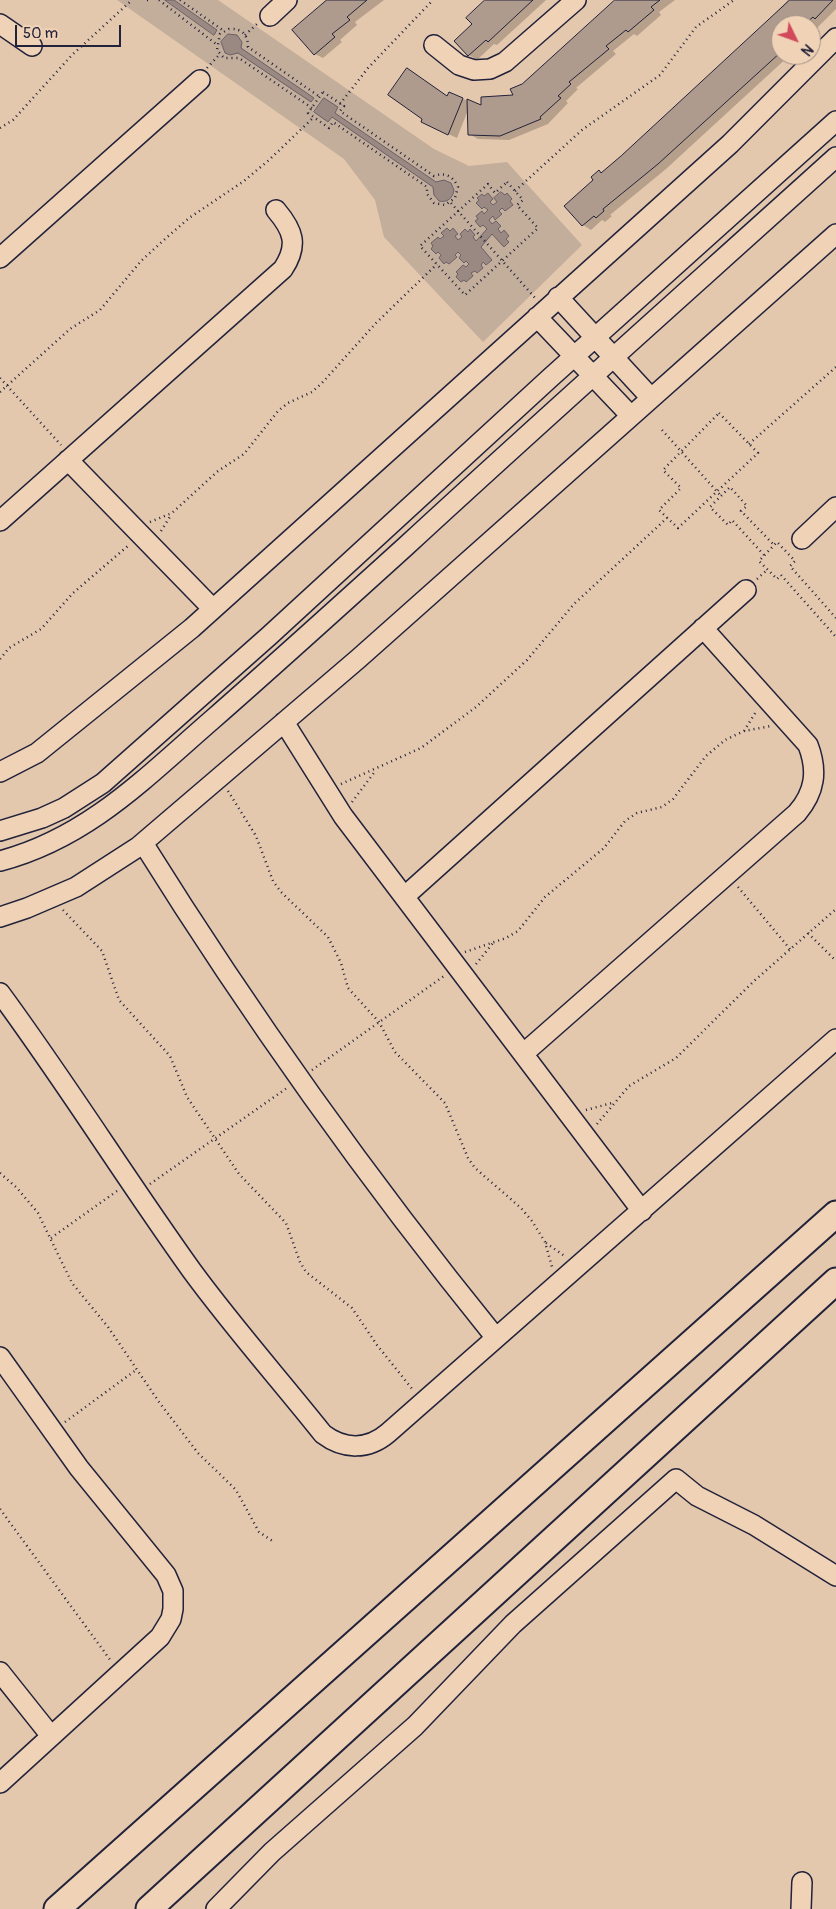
<!DOCTYPE html>
<style>
body{margin:0}
#map{position:relative;width:836px;height:1909px;overflow:hidden;background:#e4c8ae;font-family:Pangolin,sans-serif}
canvas{display:block}
.north{position:absolute;left:771px;top:15px;width:50px;height:50px;box-sizing:border-box;background:#f0d3b6;border:1px solid #9e8c85;border-radius:50%;rotate:132deg;font-size:14px;font-weight:700;line-height:20px;text-align:center;color:#22223b}
.north::after{content:'';display:block;margin:auto;width:18px;height:22px;background:#d1495b;clip-path:polygon(50% 0,100% 100%,50% 72%,0 100%)}
.scale{position:absolute;left:15px;top:25px;width:106px;height:22px;box-sizing:border-box;border:2px solid #22223b;border-top:0;padding-left:6px;font-size:15px;line-height:18px;white-space:nowrap;color:#22223b;-webkit-text-stroke:4px #f0d3b6;paint-order:stroke}
</style>
<div id="map">
<canvas width="836" height="1909"></canvas>
<div class="north">N</div>
<div class="scale">50 m</div>
</div>
<script>
const c = document.querySelector('canvas').getContext('2d');
c.lineJoin = 'round';
function fill(path, color) {
  c.fillStyle = color;
  c.fill(path, 'evenodd');
}
function strokePath(path, color, width, dash) {
  c.strokeStyle = color;
  c.lineWidth = width;
  c.lineCap = dash ? 'butt' : 'round';
  c.setLineDash(dash || []);
  c.stroke(path);
}
fill(new Path2D(`
 M117 0H218L434 149 469 166 507 162 582 245 483 342 384 237 375 200 344 159Z`), '#c3ad9b');
const water = new Path2D(`
 M165 0H174L217 30 214 35Z
 M228 34 237 35 242 42 241 48 314 98 311 102 238 53 230 55 225 53 221 42Z
 M324 98 338 107 335 113 436 182 444 180 451 183 454 190C453 198 447 203 439 201L434 195 433 187 332 117 328 122 314 112Z
 M501 192 505 195 507 193 512 199 510 201 513 205 505 211 502 208 499 211 502 214 495 220 493 216 489 220 492 224 496 221 501 226 498 229 501 233 504 230 509 236 506 239 509 242 504 247 492 234 481 247 492 260 486 265 483 262 481 265 483 268 477 273 475 271 471 273 473 276 466 282 464 280 461 282 456 277 458 274 456 272 463 265 466 267 469 264 466 261 464 263 459 258 461 255 458 252 455 255 457 257 449 264 446 262 444 264 439 258 441 255 438 252 436 254 431 249 433 246 431 243 438 237 440 239 444 236 441 233 447 228 450 231 453 228 458 234 455 236 458 240 462 237 460 234 465 229 468 232 470 229 475 235 473 237 476 241 487 229 483 225 480 227 475 221 478 219 476 216 482 211 484 214 488 210 484 207 482 209 476 203 479 200 477 198 482 194 484 196 488 193 493 199 490 202 493 205 497 202 494 198Z`);
fill(water, '#9a8982');
strokePath(water, '#6a6066', 1);
fill(new Path2D(`
 M326 0H384L355 22 357 25 340 40 342 42 323 58 315 54 294 30Z
 M487 0H546L497 45 494 44 477 60 469 55 474 24Z
 M618 0H675L659 12 661 15 637 36 634 34 613 51 616 54 576 88 578 89 566 101 568 103 548 124 509 140 478 139 469 134 468 110 457 138 431 126 408 69 448 97 463 99 483 107 515 96 522 85 563 47Z
 M788 0H836V9L811 34V25H781V55H790L666 169 610 215 612 216 605 222 602 220 591 230 583 225 566 206 742 47Z`), '#0003');
const building = new Path2D(`
 M327 0H367L347 17 350 20 332 34 335 37 314 55 292 30Z
 M485 0H533L488 42 486 40 468 56 454 41 472 24 466 18Z
 M615 0H660L651 7 654 10 628 32 626 30 606 46 609 49 569 82 571 84 558 96 561 98 540 117 541 119 500 136 468 135 467 99 481 105V97L513 95 510 89 522 84Z
 M790 0H833L815 19 813 17 804 25H781V52L658 164 603 209 604 211 596 218 594 216 582 226 564 206 593 180 591 177 599 170 601 173 621 156Z
 M407 68 447 96 449 92 463 98 448 135 421 122 422 119 388 95Z`);
fill(building, '#ae9b8e');
strokePath(building, '#22223b', 1);
const minor = new Path2D(`
 M270 16 287 0
 M0 24 32 46
 M434 45 459 65 474 70 490 69 505 62 576 0
 M0 258 200 80
 M558 297 651 398
 M537 317 631 416
 M68 460 213 609
 M0 521 283 269C299 245 293 230 276 210
 M802 539 836 507
 M284 722 343 816 642 1211
 M0 772 37 753 192 628 730 144 836 38
 M0 831 42 818 64 808 103 783 269 636 550 378 836 121
 M143 843C251 1016 368 1180 496 1338
 M0 861C88 838 146 777 213 719 278 662 342 604 406 546 548 415 692 287 836 157
 M404 897 746 590
 M0 917 27 908 76 887 138 847 358 659 836 234
 M0 993C67 1084 126 1179 192 1271 233 1327 280 1380 323 1434 344 1450 368 1450 388 1433L836 1039
 M523 1054 797 813C815 792 818 771 808 745L703 628
 M0 1357 79 1468 166 1575 173 1591V1609L171 1619 160 1637 0 1783
 M0 1672 51 1736
 M216 1909 272 1852 415 1726 513 1624 676 1479 697 1496 754 1525 836 1576
 M801 1909 802 1882`);
const major = new Path2D(`
 M57 1909 836 1214
 M149 1909 836 1281`);
strokePath(minor, '#22223b', 22);
strokePath(major, '#22223b', 29);
strokePath(new Path2D(`
 M147 0H148
 M159 0 216 44
 M180 0 224 31
 M245 35 257 24
 M207 68 220 54
 M323 92 344 106 340 111 434 176C445 172 453 176 458 187L455 198 445 205 434 203 427 194V187L333 122 329 128 308 113Z
 M340 104 368 68 433 0
 M312 108 239 58H224L217 50 220 34 229 29C242 28 248 35 248 47L320 97
 M0 128 13 120 72 55 132 0
 M507 182 523 200 517 205 538 228 465 295 420 246 488 184 495 193Z
 M515 191 582 130 660 75 696 27 734 0
 M451 203 536 299
 M0 378 61 445
 M0 392 70 329 100 310 141 261 165 239 189 218 244 181 269 160 314 117
 M719 413 758 453 678 528 659 510 681 488 663 470Z
 M662 430 721 496
 M749 444 836 367
 M150 522 172 513 218 471 244 454 278 411 288 403 312 392 322 383 376 323 437 264
 M161 531 171 515
 M764 555 732 520 728 525 710 507 730 487 747 506 741 511 774 545
 M757 579 767 570
 M836 618 790 566 795 561 777 542 759 561 777 579 781 575 836 637
 M0 659 9 648 41 629 73 593 129 545
 M744 731 757 710
 M341 784 421 748 476 707 527 660 574 604 667 518
 M228 791 256 836 273 881 281 892 328 937 341 963 348 988 379 1022 395 1052 445 1103 468 1158 475 1168 521 1208 532 1221 545 1242 552 1267
 M352 802 376 770
 M738 887 790 949
 M63 910 102 951 119 1000 170 1056 187 1097 239 1174 286 1223 300 1262 306 1272 352 1308 377 1345 413 1390
 M808 933 836 961
 M465 952 506 938 518 931 545 897 604 848 625 821 637 813 662 807 673 799 706 756 725 740 744 731 771 726
 M476 964 493 943
 M312 1070 444 976
 M586 1110 612 1103
 M597 1124 629 1086 676 1058 754 981 836 909
 M0 1173 17 1188 38 1213 72 1283 108 1327 159 1402 198 1453 236 1490 259 1532 274 1542
 M150 1184 287 1088
 M51 1238 117 1191
 M546 1243 566 1257
 M65 1422 136 1370
 M0 1509 111 1661`), '#22223b', 2.5, [1, 4]);
strokePath(minor, '#f0d3b6', 19);
strokePath(major, '#f0d3b6', 25);
</script>
